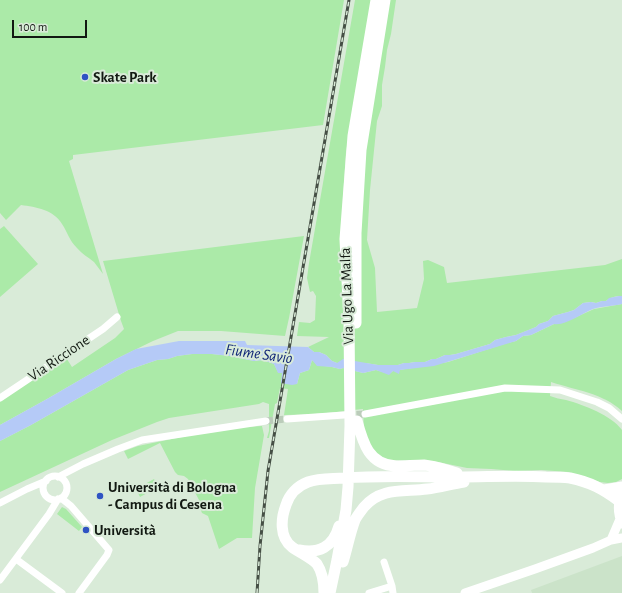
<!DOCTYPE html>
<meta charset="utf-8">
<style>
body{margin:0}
#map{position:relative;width:622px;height:593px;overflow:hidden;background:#d9ebd8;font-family:"Alegreya Sans",sans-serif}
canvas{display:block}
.scale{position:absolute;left:12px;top:20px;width:75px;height:18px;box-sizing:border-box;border:2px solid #121912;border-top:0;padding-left:5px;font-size:12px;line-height:14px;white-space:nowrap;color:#121912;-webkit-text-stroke:3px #d9ebd8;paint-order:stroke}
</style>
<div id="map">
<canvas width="622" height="593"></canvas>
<div class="scale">100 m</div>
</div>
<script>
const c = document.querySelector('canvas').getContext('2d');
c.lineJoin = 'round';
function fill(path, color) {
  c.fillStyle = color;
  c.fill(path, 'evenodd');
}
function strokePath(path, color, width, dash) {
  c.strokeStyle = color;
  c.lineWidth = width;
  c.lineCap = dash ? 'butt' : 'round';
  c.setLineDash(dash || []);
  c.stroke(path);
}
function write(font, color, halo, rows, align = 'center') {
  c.font = font + ' "Alegreya Sans",sans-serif';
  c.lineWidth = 4;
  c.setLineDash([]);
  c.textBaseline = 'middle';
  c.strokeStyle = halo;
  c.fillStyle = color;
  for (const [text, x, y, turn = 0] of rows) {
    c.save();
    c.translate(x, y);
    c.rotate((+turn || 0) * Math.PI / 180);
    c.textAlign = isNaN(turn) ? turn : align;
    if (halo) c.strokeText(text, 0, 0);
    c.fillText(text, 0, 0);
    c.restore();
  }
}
fill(new Path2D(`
 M622 556V593H532L531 590Z`), '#cbe3c9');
fill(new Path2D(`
 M0 0H344L323 125 73 155V159L69 161 103 274C100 270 97 266 94 262 88 257 82 254 77 248 69 240 68 233 62 224 54 210 36 207 21 205L6 220 0 213Z
 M355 0H372L346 152 343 197 341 256 359 239 363 152 388 0H396L391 34 387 50 385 67 382 85V106L377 121 370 190 367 240 375 268 377 312 417 308 424 279 423 261 428 260 444 267 447 283 605 265 622 259V296C617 296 610 297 606 301H602L596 303 591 302 583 303 574 310 568 312 553 316 548 321 539 324 536 327 516 335 506 337 495 340 490 344 456 354 450 355H445L436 359H432L425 362H415L409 363H404L398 365H378L365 363H337L332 361 326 355 319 352H314L308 347 329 337 297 336 299 322 310 323 315 320 316 296 313 291 310 292 307 278 309 263Z
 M4 226 38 264 0 297V229Z
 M304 236 289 318 285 336 221 331H178L153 341 116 359 47 399 0 425V401L65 356 72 367 115 338 124 329 121 321 103 261Z
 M622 304V411C603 393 575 390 551 382L550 396C555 398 561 399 566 400 584 405 611 415 622 430V479L616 482 608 483 600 482 568 472 541 470 515 471 491 469 467 468 438 462 388 460 373 453 364 432 363 409C337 412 311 415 284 415L288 389 280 388 277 403 275 404 269 438H267L269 431V404L263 402 259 404 169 418 157 422 112 440 0 492V441L31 425 128 370 157 360 168 359 177 356 192 354H212L230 356 254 361 263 360 274 364 278 372 283 373 281 383 297 384 300 373 309 370 312 360 318 365 332 367 340 369 343 368 363 373 376 370 389 374 393 371 448 362 507 343 516 341 523 336 531 335 554 324 565 322 594 309Z
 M262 426 264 435 255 488 252 538H237L219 549 208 516 202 513 200 508 199 500 188 479 184 476 178 475 175 472 160 443 128 459 124 451 138 446 201 433 245 427Z
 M154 479 158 487 140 497 136 489Z
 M62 507 66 509 82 527 79 531 57 514Z`), '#abeaa8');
fill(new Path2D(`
 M619 296H622V304C613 306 602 306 593 309 582 313 566 326 554 324L531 335 523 336 516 341 434 366 400 370 399 374 393 371 389 375 376 370 363 373 343 368 340 369 332 367 317 366 312 360 309 370 300 373 297 384 292 385 281 383 282 373H278L274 364 263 360 254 361 230 356 212 354H192L177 356 168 359 157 360 128 370 31 425 0 441V425L47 399 116 359 136 349 179 341H245L247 345 308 347 314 352H319L326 355 332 361 337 363 343 359 378 365H398L404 363H409L415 362H425L432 359H436L445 355H450L456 354 490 344 495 340 506 337 516 335 536 327 539 324 548 321 553 316 568 312 574 310 583 303 591 302 596 303 602 301H606L609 298Z`), '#b5caf7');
strokePath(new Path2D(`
 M346 415 365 414
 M266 421 287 419`), '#bbccba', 7, [7, 3.5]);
strokePath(new Path2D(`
 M0 398 103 329 117 317
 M365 414 505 388 560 390 597 402 609 408 622 419
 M287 419 344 415
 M43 488a12 12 0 1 1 24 0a12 12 0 1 1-24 0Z
 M58 477 83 464 118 449 142 440 266 421
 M61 498 71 506 109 550 107 555 79 593
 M0 503 27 489 46 481
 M16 559 62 593
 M384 562 392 586 393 593
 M0 580 49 514 58 499
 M369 593 392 586`), '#fff', 7);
strokePath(new Path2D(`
 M622 492C617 503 617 513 622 524
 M611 540 620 519
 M465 593 535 569 593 548 611 540 622 538`), '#fff', 9);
strokePath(new Path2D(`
 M356 323V233L361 150 385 0
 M357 421C363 443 369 465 396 466 405 466 415 465 424 465 435 466 446 470 457 473
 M604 490 622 487
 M299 550C319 554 333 547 339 526
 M343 562C347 549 350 533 355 520 357 516 361 511 364 507 381 487 404 492 427 489 439 488 451 484 464 482
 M324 593C324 583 323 573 317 564 310 557 300 553 292 547 279 537 281 518 286 505 289 495 297 486 308 482 319 478 332 479 344 478 382 475 420 477 458 477 488 477 517 475 546 477 554 477 562 477 570 478 590 482 603 489 619 501
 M330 593 337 560 346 510 348 487 350 426 349 321 345 239 353 136 376 0`), '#fff', 11);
const rail = new Path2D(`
 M257 593 260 546 268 471 349 0`);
strokePath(rail, '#454f45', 3);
strokePath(rail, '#d9ebd8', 1.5, [4.5]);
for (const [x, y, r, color] of [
 [85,77,4,"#2f53c3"],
 [100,496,4,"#2f53c3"],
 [86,530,4,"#2f53c3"]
]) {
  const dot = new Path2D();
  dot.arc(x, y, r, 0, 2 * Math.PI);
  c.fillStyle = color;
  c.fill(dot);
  strokePath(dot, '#d9ebd8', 1.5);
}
write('bold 15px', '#121912', '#d9ebd8', [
 ["Skate Park",93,77],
 ["Università di Bologna",108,487],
 ["- Campus di Cesena",108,504],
 ["Università",94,530]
], 'left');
write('15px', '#121912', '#d9ebd8', [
 ["Via Ugo La Malfa",347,296,-92],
 ["Via Riccione",59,358,-34]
]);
write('italic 16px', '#0e2376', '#d9ebd8', [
 ["Fiume Savio",259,354,8]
]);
</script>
